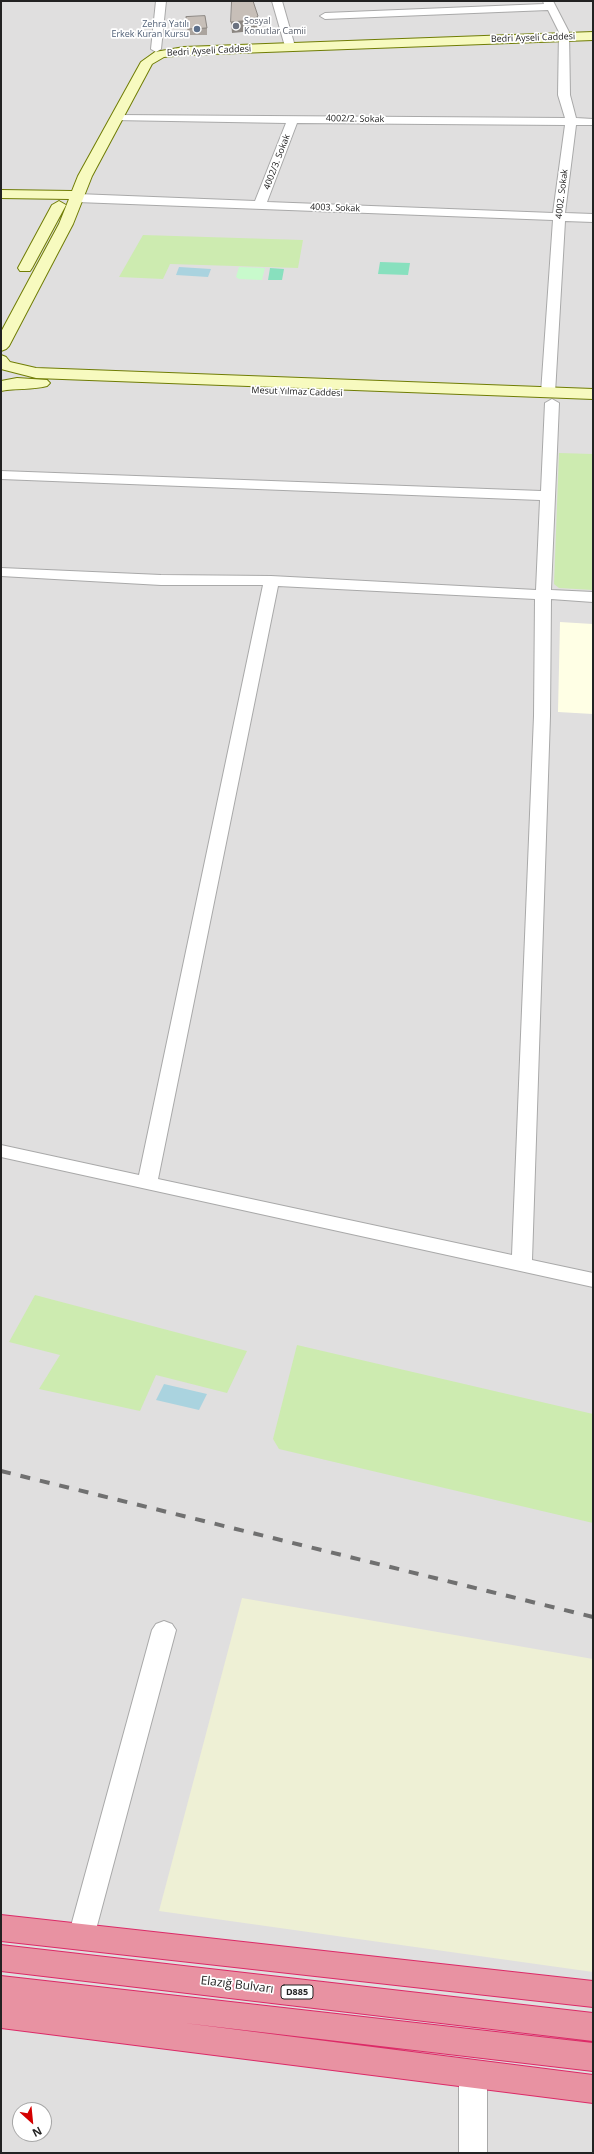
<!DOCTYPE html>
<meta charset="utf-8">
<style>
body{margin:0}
#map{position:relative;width:594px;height:2154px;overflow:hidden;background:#f2efe9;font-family:"Open Sans",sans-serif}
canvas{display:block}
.frame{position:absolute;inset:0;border:2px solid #222;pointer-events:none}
.north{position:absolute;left:12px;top:2102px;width:40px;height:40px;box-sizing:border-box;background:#fff;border:1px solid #a7a7a7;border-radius:50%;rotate:153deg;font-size:11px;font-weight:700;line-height:16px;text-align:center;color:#222}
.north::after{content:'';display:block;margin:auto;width:14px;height:18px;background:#d40000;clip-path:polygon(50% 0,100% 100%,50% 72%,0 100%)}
</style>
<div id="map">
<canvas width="594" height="2154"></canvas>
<div class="frame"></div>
<div class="north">N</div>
</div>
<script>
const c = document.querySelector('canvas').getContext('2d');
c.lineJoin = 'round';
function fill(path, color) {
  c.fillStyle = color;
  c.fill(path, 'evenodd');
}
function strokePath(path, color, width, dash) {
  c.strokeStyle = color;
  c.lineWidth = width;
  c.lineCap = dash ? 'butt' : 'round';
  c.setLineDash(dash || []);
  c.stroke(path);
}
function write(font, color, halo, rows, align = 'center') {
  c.font = font + ' "Open Sans",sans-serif';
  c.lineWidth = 3.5;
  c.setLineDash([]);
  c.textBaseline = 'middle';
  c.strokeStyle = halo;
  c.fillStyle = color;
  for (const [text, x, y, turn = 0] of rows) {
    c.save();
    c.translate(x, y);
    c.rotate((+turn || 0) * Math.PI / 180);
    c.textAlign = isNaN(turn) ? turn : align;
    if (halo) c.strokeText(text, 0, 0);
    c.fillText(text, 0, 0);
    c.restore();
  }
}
fill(new Path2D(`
 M1 1H593V2153H1ZM20 2110H44V2134H20Z`), '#e0dfdf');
fill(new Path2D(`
 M560 622 593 624V714L558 712Z`), '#ffffe5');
fill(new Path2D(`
 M242 1598 593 1659V1972L159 1911Z`), '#eef0d5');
fill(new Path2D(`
 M143 235 303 240 298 268 170 264 163 279 119 277Z
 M559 453 593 454V590L559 588 554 584Z
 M35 1295 247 1351 227 1393 156 1375 140 1411 39 1389 60 1355 9 1342Z
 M297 1345 593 1414V1523L279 1449 273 1439Z`), '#cdebb0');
fill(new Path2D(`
 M239 267 265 268 262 280 239 279 236 277Z`), '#c8facc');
fill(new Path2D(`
 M380 262 410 263 408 275 378 274Z
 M270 268 284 269 282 280H268Z`), '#88e0be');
fill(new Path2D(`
 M179 267 211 269 208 277 176 275Z
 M164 1384 207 1394 199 1410 156 1400Z`), '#aad3df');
const street = new Path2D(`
 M156 1H166L161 49 156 52 151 49Z
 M272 1H282L294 43 293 45H285L284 43Z
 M543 1H553L569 32 570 95 576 118 593 119V125H576L565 213 593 214V222L565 221 555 393 553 396 548 397 541 393 553 220 77 202 71 198 77 194 255 201 286 123 113 120 111 118 113 116 117 115 565 118 558 95 559 32 548 10 325 19 320 16 325 13 544 4ZM297 123 565 125 553 213 267 202Z
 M552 399 559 403 551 590 593 592V602L551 599 550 716 532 1260 593 1273V1287L1 1157V1145L139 1175 263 585H161L1 576V568L161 575 271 576 536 590 540 500 1 479V471L541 491 545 403ZM278 586 535 599 534 716 512 1255 158 1179Z
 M164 1621 172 1624 176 1630 94 1937 90 1945 81 1948 72 1945 68 1937 152 1630 156 1624Z
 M473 2061 483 2064 487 2073V2153H459V2073L463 2064Z`);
const secondary = new Path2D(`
 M593 32V40L184 55 164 57 152 64 92 176 73 224 9 346 6 349 1 351V332L59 224 69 199 1 198V190L72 191 78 176 141 62 155 52 184 47Z
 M59 201 66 205 32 268 30 271H20L18 268 52 205Z
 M1 355 6 357 10 362 36 368 593 389V399L36 378 1 369Z
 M17 378 47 380 50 383 47 386C33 390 16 388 1 391V381Z`);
const highway = new Path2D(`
 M1 1915 593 1981V2007L1 1941Z
 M1 1945 593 2013V2041L1 1971Z
 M1 1976 593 2043V2071L184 2023 593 2075V2103L1 2028Z`);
strokePath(street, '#a9a9a9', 2);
strokePath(secondary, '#707d05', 2);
strokePath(highway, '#dc2a67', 2);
fill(street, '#fff');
fill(secondary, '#f7fabf');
fill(highway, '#e892a2');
strokePath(new Path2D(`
 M1 1471 593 1617`), '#707070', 4, [10, 10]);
fill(new Path2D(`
 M186 17 207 28V35H188L186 23Z`), '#aba49e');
fill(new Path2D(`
 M258 16V27L253 31 232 33 231 22Z`), '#8b8681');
const building = new Path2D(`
 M232 1H253L258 16 253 20 231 22Z
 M205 16 207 28 188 29 186 17Z`);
fill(building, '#c7bfb8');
strokePath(building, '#8b8681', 1);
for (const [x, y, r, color] of [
 [236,26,4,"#6b7280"],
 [197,29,4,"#5c6f8a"]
]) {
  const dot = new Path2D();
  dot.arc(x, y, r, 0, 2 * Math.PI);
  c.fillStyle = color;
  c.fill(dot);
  strokePath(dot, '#fff', 1.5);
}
write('9px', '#5b616d', '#fff', [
 ["Sosyal",244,21],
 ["Konutlar Camii",244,31]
], 'left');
write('9px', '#4e5e75', '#fff', [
 ["Zehra Yatılı",189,24],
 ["Erkek Kuran Kursu",189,34]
], 'right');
write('9px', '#222', '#fff', [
 ["Bedri Ayseli Caddesi",533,38,-2],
 ["Bedri Ayseli Caddesi",209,51,-3],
 ["4002/2. Sokak",355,119,1],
 ["4002/3. Sokak",277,162,-69],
 ["4002. Sokak",562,194,-83],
 ["4003. Sokak",335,208,2],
 ["Mesut Yılmaz Caddesi",297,392,2]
]);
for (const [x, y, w] of [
 [297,1992,32]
]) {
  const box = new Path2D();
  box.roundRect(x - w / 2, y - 7, w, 14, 3);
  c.fillStyle = '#fff';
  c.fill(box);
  strokePath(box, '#222', 1);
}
write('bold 9px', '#222', null, [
 ["D885",297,1992]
]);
write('12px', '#222', '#fff', [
 ["Elazığ Bulvarı",237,1985,7]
]);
</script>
